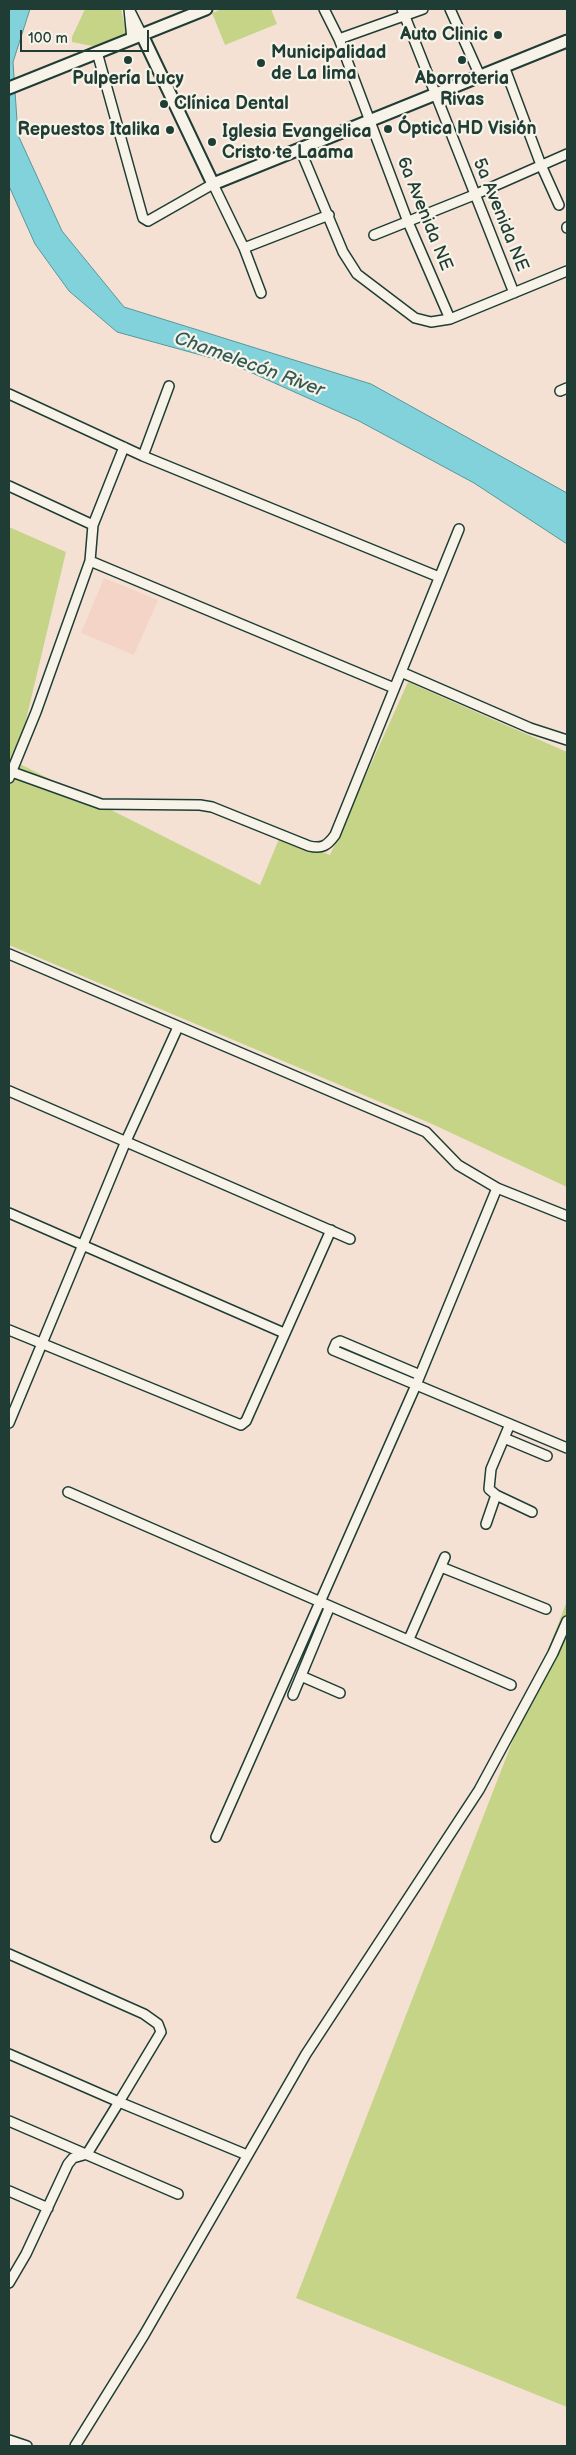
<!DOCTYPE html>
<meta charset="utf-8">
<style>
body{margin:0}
#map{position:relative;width:576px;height:2455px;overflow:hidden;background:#f5e1d4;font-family:"Balsamiq Sans",sans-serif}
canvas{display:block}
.frame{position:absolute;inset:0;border:10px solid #1f3d34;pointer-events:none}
.scale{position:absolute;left:20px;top:30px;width:129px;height:22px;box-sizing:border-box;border:2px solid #1f3d34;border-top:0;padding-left:6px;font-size:15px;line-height:18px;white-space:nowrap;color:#1f3d34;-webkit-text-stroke:4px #f7f3e8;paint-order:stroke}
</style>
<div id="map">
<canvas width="576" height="2455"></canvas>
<div class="frame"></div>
<div class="scale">100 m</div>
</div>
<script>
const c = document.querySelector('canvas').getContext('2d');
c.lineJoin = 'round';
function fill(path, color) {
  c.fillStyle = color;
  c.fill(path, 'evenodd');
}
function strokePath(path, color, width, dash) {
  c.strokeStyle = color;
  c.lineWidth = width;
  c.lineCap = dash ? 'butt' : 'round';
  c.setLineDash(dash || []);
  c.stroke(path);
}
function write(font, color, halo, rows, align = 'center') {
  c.font = font + ' "Balsamiq Sans",sans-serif';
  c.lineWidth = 4.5;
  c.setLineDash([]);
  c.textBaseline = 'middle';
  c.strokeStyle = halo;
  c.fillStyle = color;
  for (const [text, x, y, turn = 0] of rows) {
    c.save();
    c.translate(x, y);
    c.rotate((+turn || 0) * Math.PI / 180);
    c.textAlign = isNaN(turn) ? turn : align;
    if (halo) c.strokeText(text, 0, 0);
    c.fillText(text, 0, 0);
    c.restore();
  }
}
fill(new Path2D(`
 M104 578 158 600 134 655 81 633Z`), '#f3d4c6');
fill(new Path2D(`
 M85 9H121L127 36 97 47 72 42V37Z
 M222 9H271L277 24 225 45 212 13Z
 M9 527 66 552 16 762 260 885 281 834 330 855 408 682 567 752V1187L432 1124 9 945Z
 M567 1601V2407L296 2298Z`), '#c6d488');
const water = new Path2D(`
 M9 9H30L13 62 18 135 62 231 124 307 371 384 567 493V544L474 483 359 421 230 363 117 332 69 291 35 244 9 186Z`);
fill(water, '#81d2db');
strokePath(water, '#5a9698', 1);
const minor = new Path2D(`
 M129 9 132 39
 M324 9 339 39 408 222 450 319
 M402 9 514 293
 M450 9 480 76
 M131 13 142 35
 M339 39 423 9
 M97 52 143 218 148 221 213 184 244 248 261 293
 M504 66 541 165 559 205
 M300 149 343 252 357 274 415 318 431 322 450 319 567 271
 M567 227V228
 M374 235 474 195 567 154
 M244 248 329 215
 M560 391 567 388
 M9 394 143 456 439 577
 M143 456 169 386
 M9 486 93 525
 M90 561 394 688
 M401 672 530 728 567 740
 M12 772 101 804 200 805 212 807 309 846C322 849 327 846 335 835L459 529
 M9 778 36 712 90 561 93 525 124 447
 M9 954 426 1132 458 1165 497 1188 416 1385 216 1837
 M9 1091 350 1239
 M497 1188 567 1216
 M9 1213 284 1333
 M9 1330 241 1425 246 1421 331 1230
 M420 1375 340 1341 336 1343 333 1350 567 1448
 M9 1423 126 1141 178 1027
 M510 1424 491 1469 489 1489 496 1495 532 1512
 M504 1438 547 1456
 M68 1492 511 1685
 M486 1524 496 1495
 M441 1567 546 1609
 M409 1639 445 1557
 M301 1676 340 1693
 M293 1695 330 1606
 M9 1954 144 2014 158 2024 161 2032 119 2102 9 2054
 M9 2121 178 2194
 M9 2191 48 2208
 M9 2283 26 2254 68 2164 73 2158 87 2154 119 2102 247 2155
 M9 2440 27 2446
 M75 2446 144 2335 306 2054 479 1790 553 1653 567 1621`);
const tertiary = new Path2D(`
 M142 35 213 184 567 41
 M9 88 206 9`);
strokePath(minor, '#1f3d34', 12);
strokePath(tertiary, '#1f3d34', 15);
strokePath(minor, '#f7f3e8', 9);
strokePath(tertiary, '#f7f3e8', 11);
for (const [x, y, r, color] of [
 [498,35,5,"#1f3d34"],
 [128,60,5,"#1f3d34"],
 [462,60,5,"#1f3d34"],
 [261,63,5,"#1f3d34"],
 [164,104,5,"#1f3d34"],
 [388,129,5,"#1f3d34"],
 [170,130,5,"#1f3d34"],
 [212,142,5,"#1f3d34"]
]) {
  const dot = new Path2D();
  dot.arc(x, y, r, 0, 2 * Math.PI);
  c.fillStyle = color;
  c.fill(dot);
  strokePath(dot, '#f7f3e8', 2);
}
write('bold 18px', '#1f3d34', '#f7f3e8', [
 ["Auto Clinic",488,35,"right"],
 ["Municipalidad",271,53],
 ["de La lima",271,74],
 ["Pulpería Lucy",128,79,"center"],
 ["Aborroteria",462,79,"center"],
 ["Rivas",462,100,"center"],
 ["Clínica Dental",174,104],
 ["Óptica HD Visión",398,129],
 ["Repuestos Italika",160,130,"right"],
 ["Iglesia Evangelica",222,132],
 ["Cristo te Laama",222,153]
], 'left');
write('18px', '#1f3d34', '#f7f3e8', [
 ["6a Avenida NE",424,214,68],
 ["5a Avenida NE",500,215,68]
]);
write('italic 19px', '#335b55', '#f7f3e8', [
 ["Chamelecón River",249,365,20]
]);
</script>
